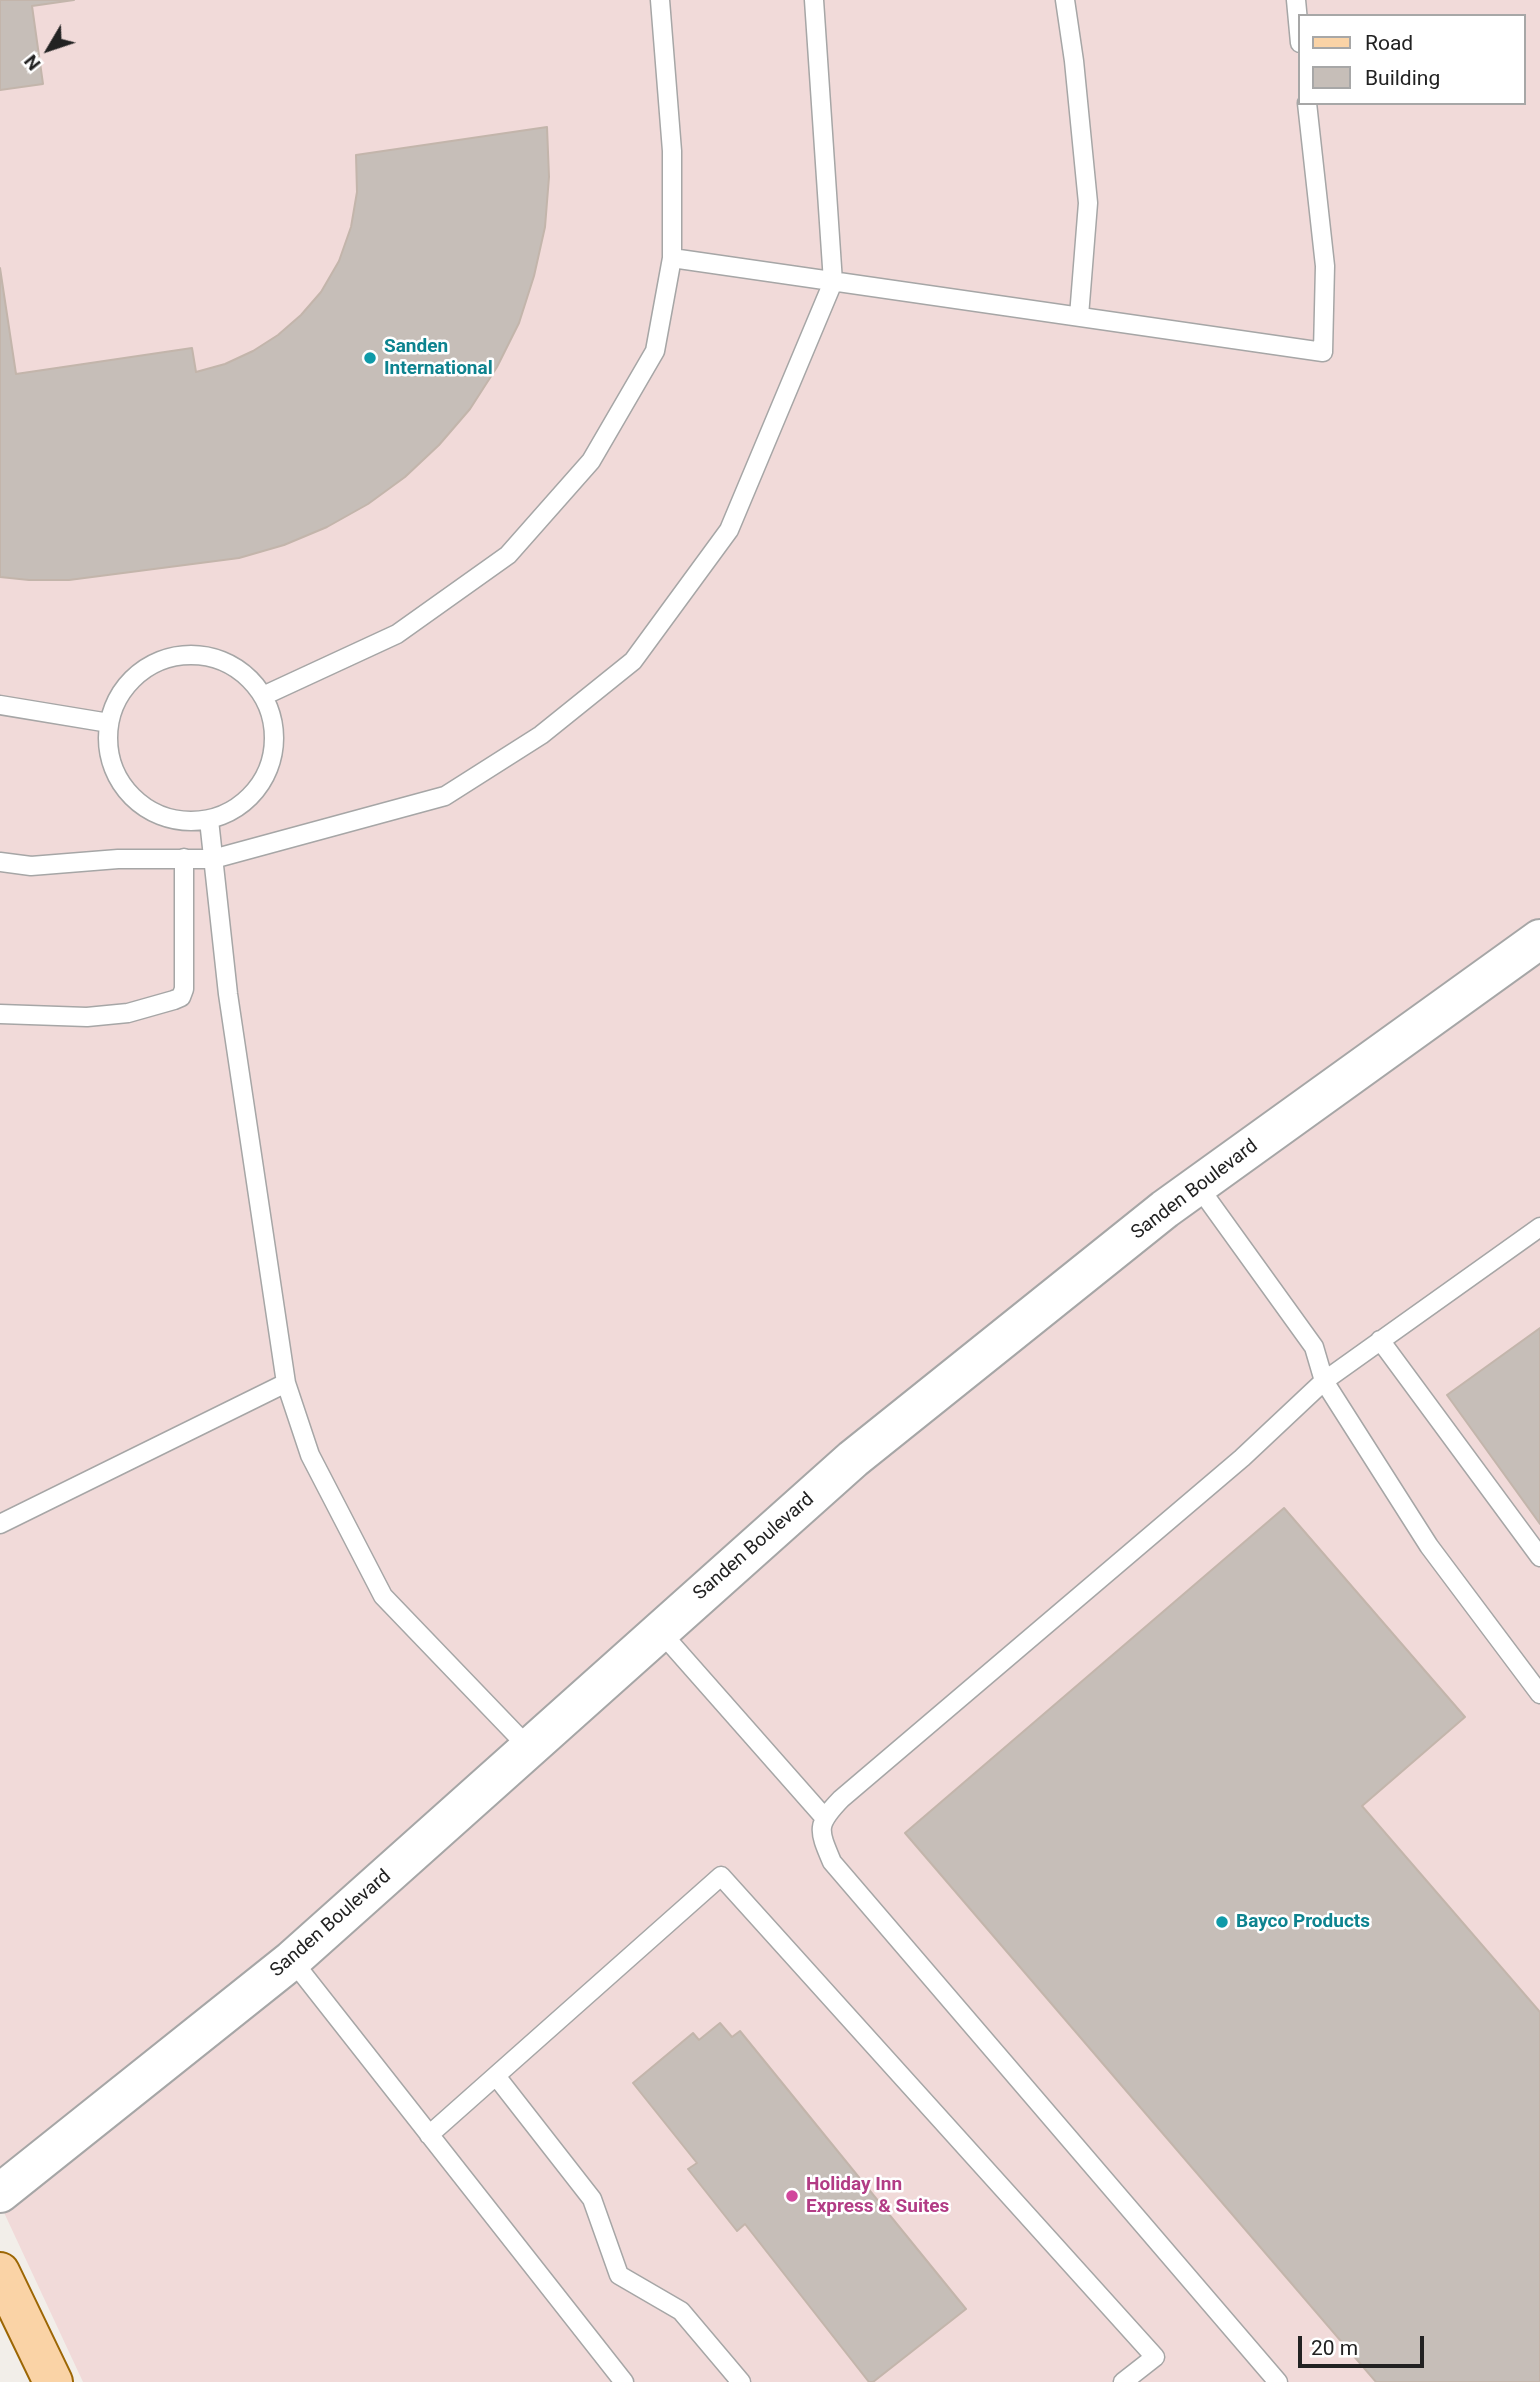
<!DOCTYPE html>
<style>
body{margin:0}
#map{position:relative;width:1540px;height:2382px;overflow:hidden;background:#f2eee9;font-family:Roboto,sans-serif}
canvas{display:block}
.legend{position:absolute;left:1298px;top:14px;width:228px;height:91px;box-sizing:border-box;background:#fff;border:2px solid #a7a7a7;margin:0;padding:9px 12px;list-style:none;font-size:21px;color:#222}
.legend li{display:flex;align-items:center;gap:14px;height:35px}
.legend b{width:35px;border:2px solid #a7a7a7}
.north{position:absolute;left:14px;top:14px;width:70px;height:70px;-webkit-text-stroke:5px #fff;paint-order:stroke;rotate:231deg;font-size:19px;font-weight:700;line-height:28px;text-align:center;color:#222}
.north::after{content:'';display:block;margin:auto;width:24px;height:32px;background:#222;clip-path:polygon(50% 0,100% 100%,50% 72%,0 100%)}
.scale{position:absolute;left:1298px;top:2336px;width:126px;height:32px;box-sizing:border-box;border:4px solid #222;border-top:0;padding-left:9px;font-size:21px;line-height:24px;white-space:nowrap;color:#222;-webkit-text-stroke:5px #fff;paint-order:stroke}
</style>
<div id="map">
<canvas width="1540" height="2382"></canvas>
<ul class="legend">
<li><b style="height:9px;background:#fad3a6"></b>Road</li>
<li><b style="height:19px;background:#c6beb8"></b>Building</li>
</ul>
<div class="north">N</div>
<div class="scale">20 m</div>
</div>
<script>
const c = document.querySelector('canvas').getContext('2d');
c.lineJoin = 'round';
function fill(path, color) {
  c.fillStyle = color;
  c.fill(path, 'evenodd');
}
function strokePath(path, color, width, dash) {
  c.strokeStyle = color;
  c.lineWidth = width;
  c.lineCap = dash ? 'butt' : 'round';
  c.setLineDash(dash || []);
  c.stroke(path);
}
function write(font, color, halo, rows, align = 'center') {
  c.font = font + ' Roboto,sans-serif';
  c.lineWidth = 5;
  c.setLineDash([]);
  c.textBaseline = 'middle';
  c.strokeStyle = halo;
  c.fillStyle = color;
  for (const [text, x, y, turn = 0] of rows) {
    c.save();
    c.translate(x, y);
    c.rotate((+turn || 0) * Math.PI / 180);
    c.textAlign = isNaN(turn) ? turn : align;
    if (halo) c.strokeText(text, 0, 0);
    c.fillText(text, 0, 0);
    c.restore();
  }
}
fill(new Path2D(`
 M0 0H1540V2382H83L0 2204ZM1300 16H1524V103H1300Z`), '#f1dad9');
const building = new Path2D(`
 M0 0H74L32 6 43 84 0 90Z
 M547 127 549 177 545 227 534 276 519 323 497 367 470 409 439 445 405 477 368 504 327 527 284 545 239 558 69 580H29L0 577V268L16 374 192 348 196 372 225 364 253 351 278 335 301 315 321 292 339 261 351 227 357 192 356 155Z
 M1540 1328V1524L1447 1395Z
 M1284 1508 1465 1717 1362 1806 1540 2012V2382H1376L905 1833Z
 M720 2023 732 2037 740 2031 966 2309 873 2382H869L745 2224 737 2231 688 2169 697 2163 633 2083 693 2033 699 2040Z`);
fill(building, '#c6beb8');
strokePath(building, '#c3b5ab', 2);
const service = new Path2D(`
 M1065 0 1074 61 1088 203 1079 316
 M1296 0 1300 43
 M672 258 1323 352 1325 266 1307 103
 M108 738a83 83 0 1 1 166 0a83 83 0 1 1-166 0Z
 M263 696 397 634 508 555 591 461 655 351 672 258V151L660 0
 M0 705 109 723
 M209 820 228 994 286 1383 310 1455 383 1596 530 1749
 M0 862 31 866 118 859H213L445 796 541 735 633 661 729 530 833 282 814 0
 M0 1014 87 1017 128 1013 174 1000 181 997 184 989V858
 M1198 1186 1314 1347 1324 1381 1429 1546 1540 1694
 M1380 1340 1540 1557
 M0 1524 286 1383
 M659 1630 824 1817
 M292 1960 624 2382
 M496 2076 592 2199 619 2275 681 2311 741 2382
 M429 2135 721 1876 1155 2357 1123 2382
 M1278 2382 832 1862C818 1829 816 1825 841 1799L1242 1458 1324 1381 1540 1227`);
const tertiary = new Path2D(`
 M0 2193 292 1960 853 1459 1165 1209 1540 939`);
const primary = new Path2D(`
 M0 2272 53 2382`);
strokePath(service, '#a6a6a6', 21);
strokePath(tertiary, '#a6a6a6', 42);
strokePath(primary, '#9c6604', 42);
strokePath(service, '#fff', 18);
strokePath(tertiary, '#fff', 38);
strokePath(primary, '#fad3a6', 38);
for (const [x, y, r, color] of [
 [370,358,7,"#0f9aa8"],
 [1222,1922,7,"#0f9aa8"],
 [792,2196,7,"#d1479c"]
]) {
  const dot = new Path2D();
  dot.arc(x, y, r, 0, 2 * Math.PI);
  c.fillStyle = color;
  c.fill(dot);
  strokePath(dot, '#fff', 2.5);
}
write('bold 19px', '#0d838f', '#fff', [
 ["Sanden",384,347],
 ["International",384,369],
 ["Bayco Products",1236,1922]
], 'left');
write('19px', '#222', '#fff', [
 ["Sanden Boulevard",1195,1190,-37],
 ["Sanden Boulevard",754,1547,-41],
 ["Sanden Boulevard",331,1924,-41]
]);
write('bold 19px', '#b23c85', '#fff', [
 ["Holiday Inn",806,2185],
 ["Express & Suites",806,2207]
], 'left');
</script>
